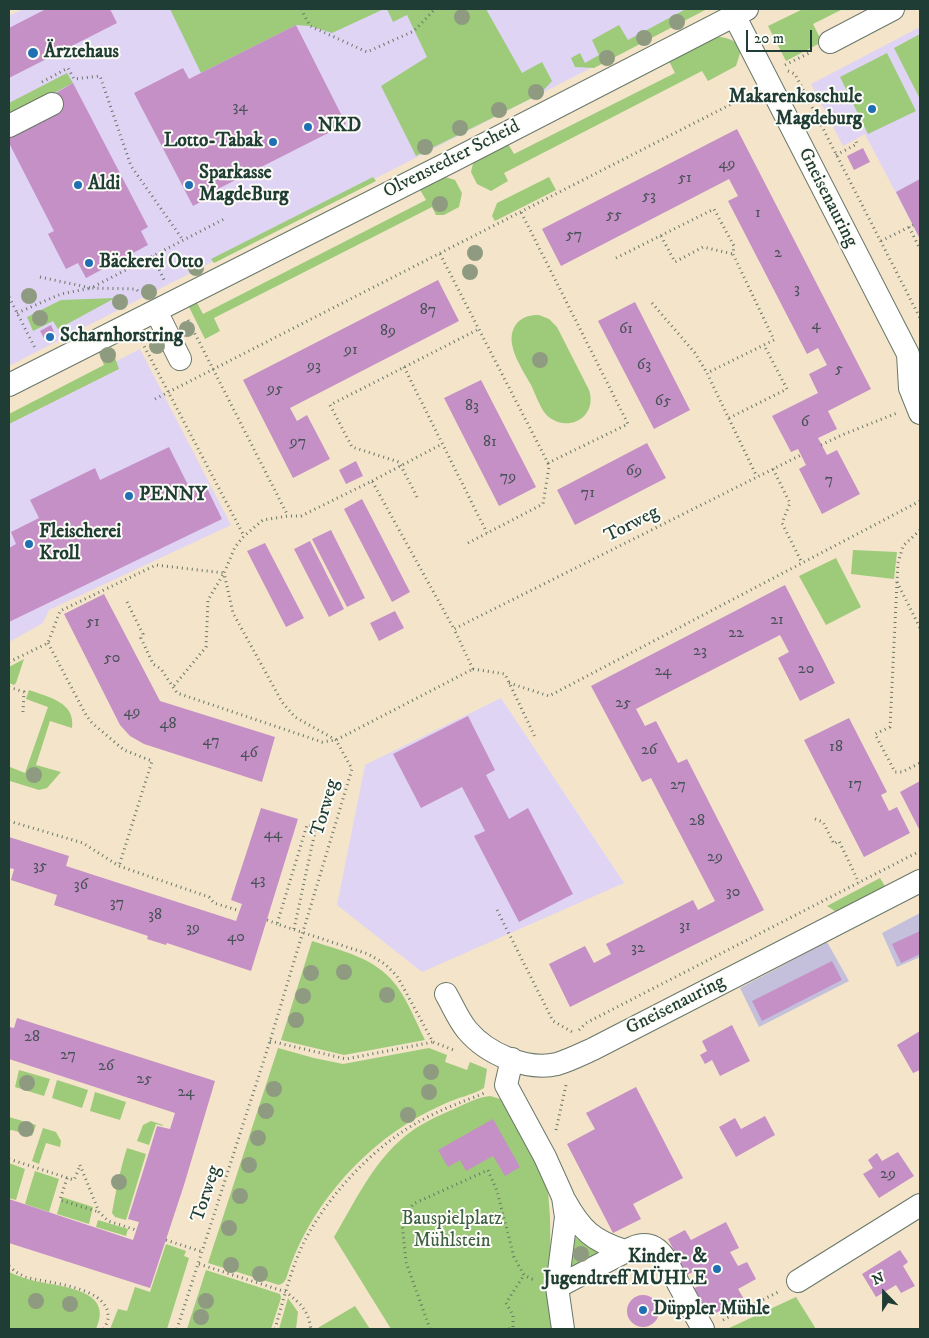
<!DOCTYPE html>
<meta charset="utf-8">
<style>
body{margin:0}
#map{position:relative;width:929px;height:1338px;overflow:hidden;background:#f3e4ca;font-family:"IM FELL DW Pica",serif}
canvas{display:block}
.frame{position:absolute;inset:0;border:10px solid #1f3d34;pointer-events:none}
.north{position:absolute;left:859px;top:1268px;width:50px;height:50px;-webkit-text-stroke:4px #fdfcf7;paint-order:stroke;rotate:338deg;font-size:14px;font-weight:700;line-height:20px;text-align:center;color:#1f3d34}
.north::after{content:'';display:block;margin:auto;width:18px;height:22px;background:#1f3d34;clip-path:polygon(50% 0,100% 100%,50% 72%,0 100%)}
.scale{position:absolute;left:746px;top:30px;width:66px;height:22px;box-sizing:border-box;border:2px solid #1f3d34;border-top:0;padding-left:6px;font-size:15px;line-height:18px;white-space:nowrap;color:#1f3d34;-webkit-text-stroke:4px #fdfcf7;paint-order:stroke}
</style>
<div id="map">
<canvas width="929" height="1338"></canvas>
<div class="frame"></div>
<div class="north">N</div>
<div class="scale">20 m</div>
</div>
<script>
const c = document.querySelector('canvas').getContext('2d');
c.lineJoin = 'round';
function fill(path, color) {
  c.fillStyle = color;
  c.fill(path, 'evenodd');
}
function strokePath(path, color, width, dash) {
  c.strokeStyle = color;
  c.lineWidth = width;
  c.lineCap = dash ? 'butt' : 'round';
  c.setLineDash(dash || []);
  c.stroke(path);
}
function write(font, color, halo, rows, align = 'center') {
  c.font = font + ' "IM FELL DW Pica",serif';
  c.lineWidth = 4;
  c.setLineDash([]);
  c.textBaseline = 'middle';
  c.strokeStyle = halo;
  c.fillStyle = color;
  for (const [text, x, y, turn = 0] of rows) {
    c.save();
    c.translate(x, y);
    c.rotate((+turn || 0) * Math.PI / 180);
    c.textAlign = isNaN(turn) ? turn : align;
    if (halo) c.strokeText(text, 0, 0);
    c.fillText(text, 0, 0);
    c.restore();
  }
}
fill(new Path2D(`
 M23 9H706L9 366V16Z
 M920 27V239L865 134 843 146 811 84Z
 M140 349 231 525 49 610 43 623 9 642V416Z
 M501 698 624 883 422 972 337 905 365 765Z`), '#e0d4f4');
fill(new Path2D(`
 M920 913V957L897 967 882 933Z
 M827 942 849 981 759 1027 740 988Z`), '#c4c0db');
fill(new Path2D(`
 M170 9H384L332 33 310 26 296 25 201 73Z
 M387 9H486L522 73 542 62 552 81 540 94 416 156 381 86 427 57 407 15 393 22Z
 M686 9H707L594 68 575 67 571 58 580 53 585 63 599 55 592 40 619 25 628 40Z
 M803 9H843L813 24 822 42 786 61 768 26Z
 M920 34V99L894 48Z
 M720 37C729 38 737 41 741 50L736 66 708 81 702 71 504 173 508 181 491 191 477 184 471 172 474 159 507 142 514 154 675 73 668 59 708 39Z
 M887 53 916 111 868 134 840 77Z
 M67 73 73 83 9 117V103Z
 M442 176 455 180 462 193 459 207 444 215H436L432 207 214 318 220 331 205 339 188 305 196 301 203 314 426 200 419 188Z
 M373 177 376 181 214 263 211 259Z
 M549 177 556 190 495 221 492 216 497 203Z
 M115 298 58 329 53 321 33 331 27 317 61 300Z
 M539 315 549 319 557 327 589 390C592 399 591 408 585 415 576 425 561 426 550 418 541 412 536 395 531 385 522 368 501 340 518 322 524 316 531 315 539 315Z
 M104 348 113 352 119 369 9 424V414L104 365 98 351Z
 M853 550 897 552 894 579 851 574Z
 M836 558 861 607 826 625 799 576Z
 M24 659 16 683 14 685 9 683V667Z
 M29 690C48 697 76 702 72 728L50 721 36 765 61 772 47 788 39 790 10 781V767L25 773 48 707 26 699Z
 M880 878 886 888 838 913 827 906Z
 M312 941C342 951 376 958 396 985 408 1001 416 1022 425 1040L344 1055 281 1040Z
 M278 1048 314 1058 343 1064 429 1048 447 1055 445 1062 467 1070 470 1062 487 1069 484 1088C476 1093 468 1095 459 1098 445 1103 431 1110 418 1117 358 1151 306 1212 286 1279L283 1283 279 1285 208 1263Z
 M19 1070 50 1079 44 1096 15 1087Z
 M57 1080 88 1090 82 1108 52 1098Z
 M95 1092 126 1102 120 1120 90 1111Z
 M490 1096 504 1100 547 1179 550 1217 551 1288 558 1329H391L334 1237C355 1202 372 1164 404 1137 418 1125 437 1116 454 1109 465 1104 478 1097 490 1096Z
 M9 1117 36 1125 32 1136 12 1130 9 1131Z
 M151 1121 163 1125V1126L156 1124 149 1145 137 1141 143 1125Z
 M43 1128 56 1132 61 1141 60 1147 46 1143 39 1164 32 1161Z
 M127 1148 146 1154 126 1220 115 1217 112 1213C116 1191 120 1170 127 1148Z
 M9 1163 25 1169 16 1200 9 1198Z
 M35 1171 59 1179 49 1212 25 1204Z
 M62 1197 93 1207 89 1224 57 1214Z
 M98 1220 128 1229 126 1236 96 1227Z
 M573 1236 605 1257 568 1274Z
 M166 1244 186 1251 184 1256 189 1258 167 1329H110L118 1309 127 1311 135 1287 150 1292Z
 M206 1270 280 1294 281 1298 271 1329H187Z
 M9 1272C17 1276 26 1279 35 1281 61 1287 115 1289 96 1329H9Z
 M796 1297 816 1329H727Z
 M288 1298 298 1312 296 1329H279Z
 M355 1306 370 1329H316Z`), '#9dcb79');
fill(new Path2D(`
 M46 9H110L117 23 9 78V28Z
 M296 25 346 124 206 195 208 198 193 206 134 93 183 68 189 79Z
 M73 83 148 227 141 231 148 245 86 278 78 263 66 269 48 234 54 231 9 143V135L54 94Z
 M737 129 871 389 828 411 837 429 818 438 827 455 837 450 860 494 822 514 799 469 806 465 798 449 791 452 772 416 818 393 809 374 827 365 818 348 807 354 728 201 738 196 729 179 561 266 542 229Z
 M863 148 870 162 854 170 847 156Z
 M920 179V239L896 192Z
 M438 280 459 321 290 408 297 421 307 415 330 459 293 478 243 380Z
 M635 302 690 410 654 429 598 321Z
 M51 325 54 332 44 338 40 331Z
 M481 380 536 487 499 506 444 398Z
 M647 443 666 478 575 525 557 490Z
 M169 447 191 491 205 484 222 519 9 622V548L16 544 11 532 39 518 30 500 95 468 100 480Z
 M356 461 363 476 346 484 339 470Z
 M362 499 410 592 392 602 344 509Z
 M331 530 365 598 347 607 312 539Z
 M310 541 344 609 329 617 294 549Z
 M265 543 304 618 286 627 247 551Z
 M785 585 835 683 800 701 778 658 789 652 780 635 636 709 645 726 656 721 678 763 687 759 764 910 570 1007 549 964 585 946 594 963 611 954 606 944 693 900 698 910 715 901 651 778 642 782 591 686Z
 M104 594 160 701 275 737 262 782 144 744 130 736 120 725 64 614Z
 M395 611 404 628 379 641 370 623Z
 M468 716 495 770 486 775 509 819 528 808 573 894 519 922 474 836 485 831 462 787 421 808 393 754Z
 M849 718 887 792 881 795 889 811 897 807 910 833 864 857 804 740Z
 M920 781V831L900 792Z
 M261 808 298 819 251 971 167 943 166 945 147 939 148 936 54 905 57 895 11 880 14 869 9 868V837L69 856 66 866 236 921 242 904 231 900Z
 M920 931V954L901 963 892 944Z
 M832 961 842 980 762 1021 752 1001Z
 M17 1018 215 1081 184 1185 150 1288 9 1243V1199L133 1240 139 1222 128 1219 150 1149 157 1126 170 1129 175 1113 9 1059V1027L14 1028Z
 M732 1025 750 1061 720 1076 712 1060 705 1064 700 1055 707 1051 702 1041Z
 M920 1031V1070L913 1073 897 1045Z
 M636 1087 683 1178 633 1204 641 1219 613 1233 567 1144 595 1129 586 1113Z
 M765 1116 775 1135 736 1157 719 1127 735 1118 741 1129Z
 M493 1119 520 1167 505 1176 493 1156 466 1171 460 1160 448 1167 438 1150Z
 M898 1152 914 1176 879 1198 863 1174 873 1168 868 1160 877 1153 882 1161Z
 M726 1222 739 1248 730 1252 738 1266 747 1262 756 1279 738 1289 744 1299 708 1317 693 1289 702 1284 695 1271 687 1275 668 1239 685 1230 691 1240Z
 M900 1250 908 1262 903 1266 915 1286 901 1293 896 1285 876 1297 862 1274Z
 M627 1311a16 16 0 1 1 32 0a16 16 0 1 1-32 0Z`), '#c590c5');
const minor = new Path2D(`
 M734 15 908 354 910 388 920 413
 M830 42 893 9
 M9 126 52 104
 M156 311 180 359
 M9 385 454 160 747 9
 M446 994C453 1006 458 1019 467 1030 487 1054 527 1071 557 1064 570 1060 582 1054 593 1049L920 881
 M512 1059 506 1085 545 1157 563 1197 566 1217 557 1287 563 1329
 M565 1201C581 1230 593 1241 625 1251
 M798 1281 920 1205
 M557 1287 632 1248C646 1242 655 1245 664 1257L703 1329`);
strokePath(minor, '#697768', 24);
strokePath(new Path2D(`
 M301 9 310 26 367 52 414 31 435 9
 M785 65 811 52
 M788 71 795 74 920 318
 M42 82 68 68 74 79 100 76 131 166 183 240
 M836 155 857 144 855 139
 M909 227 920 249
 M661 236 675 262 703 247 733 254
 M881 241 913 225
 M440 254 548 463 628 424 521 212
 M153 256 165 282
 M616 258 714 209 734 246 733 254 774 340 707 373 757 477
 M40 277 91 288 226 218
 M9 297 35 348
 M652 303 695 353 707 373
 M17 313 61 294 91 288 136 289 140 293
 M188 320 288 516
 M142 342 244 536
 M404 367 487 533
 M155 399 751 94
 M729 418 787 389 764 345
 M821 445 842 435 897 413
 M773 469 790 503 782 523 802 563
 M372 481 442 444
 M417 497 399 462 352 447 330 405 479 329
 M920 530 903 546 898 563 897 582 920 628
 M468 543 543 504 549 467 548 463
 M897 582 890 727 875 734 895 772H902L920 763
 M127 602 143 634 141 638 153 664 161 669 177 693 322 742 336 740 473 669
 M48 643 86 715 92 723 124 750 152 761 119 866
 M9 662 48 643 60 611 156 565 224 573 208 600 206 647 173 687
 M473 669 454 629 801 455
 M473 669 505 674 535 737
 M509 683 549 696 920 501
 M9 687 24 692 23 712
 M336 740 295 717 282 702 233 613 224 573 235 547 244 536 263 520 288 516H301L372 481 454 629
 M815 819 823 822 834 844 839 841 859 883
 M9 821 83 843 119 866 209 897 214 903 240 911
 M497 910 553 1021 574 1033
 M267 920 277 924
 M294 929 316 827 307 825 277 924 368 954 385 964 397 976 433 1042 456 1051
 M579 1030 586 1023 920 851
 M270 1041 346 1059 433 1042
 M556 1130 566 1085
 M9 1159 74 1180 80 1166
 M80 1165 99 1212 108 1221 136 1230
 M67 1178 60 1200 99 1212
 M166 1240 203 1252
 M199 1264 286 1292C301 1304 308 1310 311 1329
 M9 1266C14 1271 19 1274 25 1277 46 1283 105 1286 108 1314 109 1319 106 1325 104 1329
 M723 1320 780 1291
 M177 1329 270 1041 352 769 336 740
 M275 1329C283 1301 290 1273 302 1246 326 1197 375 1144 424 1119 444 1108 465 1101 487 1092
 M430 1329 406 1262 402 1222 413 1204 488 1170 497 1191 514 1257 524 1275 536 1281
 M509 1329 513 1328V1315L506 1303 524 1275`), '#697768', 3, [1, 4]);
strokePath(minor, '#fff', 22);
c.fillStyle = '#8f9b81';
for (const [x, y] of [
 [462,17],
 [677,22],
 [644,38],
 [607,58],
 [536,92],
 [499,110],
 [460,128],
 [425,147],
 [440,204],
 [475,253],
 [196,268],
 [470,272],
 [149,292],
 [29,296],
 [120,302],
 [40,318],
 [187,329],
 [157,346],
 [108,355],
 [540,360],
 [34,775],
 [344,972],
 [311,973],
 [387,995],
 [303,996],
 [296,1020],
 [431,1072],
 [27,1083],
 [274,1089],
 [429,1092],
 [266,1111],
 [408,1115],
 [26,1129],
 [258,1138],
 [249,1165],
 [119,1182],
 [240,1196],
 [229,1228],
 [581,1254],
 [231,1265],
 [260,1274],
 [36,1301],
 [206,1301],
 [70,1304],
 [201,1317]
]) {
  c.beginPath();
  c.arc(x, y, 8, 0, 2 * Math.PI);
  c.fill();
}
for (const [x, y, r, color] of [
 [33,53,6,"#1f6fb2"],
 [872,109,5,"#1f6fb2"],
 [308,127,5,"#1f6fb2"],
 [273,142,5,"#1f6fb2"],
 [78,185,5,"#1f6fb2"],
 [189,185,5,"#1f6fb2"],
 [89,263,5,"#1f6fb2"],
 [50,337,5,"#1f6fb2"],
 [129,496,5,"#1f6fb2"],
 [29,544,5,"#1f6fb2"],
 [717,1269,5,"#1f6fb2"],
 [643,1310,5,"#1f6fb2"]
]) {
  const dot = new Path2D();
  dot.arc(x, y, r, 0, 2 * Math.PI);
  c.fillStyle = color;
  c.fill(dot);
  strokePath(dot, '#fdfcf7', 2);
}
write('16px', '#485258', null, [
 ["34",240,108],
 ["49",727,165],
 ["51",685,179],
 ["53",649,197],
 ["1",758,214],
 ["55",614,216],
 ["57",574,236],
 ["2",778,254],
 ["3",797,290],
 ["87",428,311],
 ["4",816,326],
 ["61",626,330],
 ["89",388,332],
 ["91",351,351],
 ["63",644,366],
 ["93",314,367],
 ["5",839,370],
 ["95",275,390],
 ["65",663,402],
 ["83",472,407],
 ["6",805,423],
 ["97",298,443],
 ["81",490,443],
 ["69",634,472],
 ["79",508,478],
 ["7",829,481],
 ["71",588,494],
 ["21",777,621],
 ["51",93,623],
 ["22",736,634],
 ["23",700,652],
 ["50",112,659],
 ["20",806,670],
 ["24",663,672],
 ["25",623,704],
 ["49",132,713],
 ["48",168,725],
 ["47",211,742],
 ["18",836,748],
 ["26",649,751],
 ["46",249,754],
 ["17",855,785],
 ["27",678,786],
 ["28",697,822],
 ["44",273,835],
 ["29",715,858],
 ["35",40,867],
 ["43",258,881],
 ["36",81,886],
 ["30",733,893],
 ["37",117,904],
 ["38",155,916],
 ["31",685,927],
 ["39",193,929],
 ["40",236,938],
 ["32",638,949],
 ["28",32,1038],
 ["27",68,1056],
 ["26",106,1067],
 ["25",144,1080],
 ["24",186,1093],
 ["29",888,1175]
]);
write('bold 19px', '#1f3d34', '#fdfcf7', [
 ["Ärztehaus",44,53],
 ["Makarenkoschule",862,98,"right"],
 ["Magdeburg",862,120,"right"],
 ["NKD",318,127],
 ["Lotto-Tabak",263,142,"right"],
 ["Sparkasse",199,174],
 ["MagdeBurg",199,196],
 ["Aldi",88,185],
 ["Bäckerei Otto",99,263],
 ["Scharnhorstring",60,337],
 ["PENNY",139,496],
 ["Fleischerei",39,533],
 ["Kroll",39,555],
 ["Kinder- &",707,1258,"right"],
 ["Jugendtreff MÜHLE",707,1280,"right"],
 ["Düppler Mühle",653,1310]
], 'left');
write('19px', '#1f3d34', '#fdfcf7', [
 ["Olvenstedter Scheid",452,160,-27],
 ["Gneisenauring",827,198,63],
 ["Torweg",632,525,-27],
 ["Torweg",326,808,-74],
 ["Gneisenauring",676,1006,-27],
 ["Torweg",207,1194,-72]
]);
write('19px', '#3e6045', '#fdfcf7', [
 ["Bauspielplatz",452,1220],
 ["Mühlstein",452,1242]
]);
</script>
